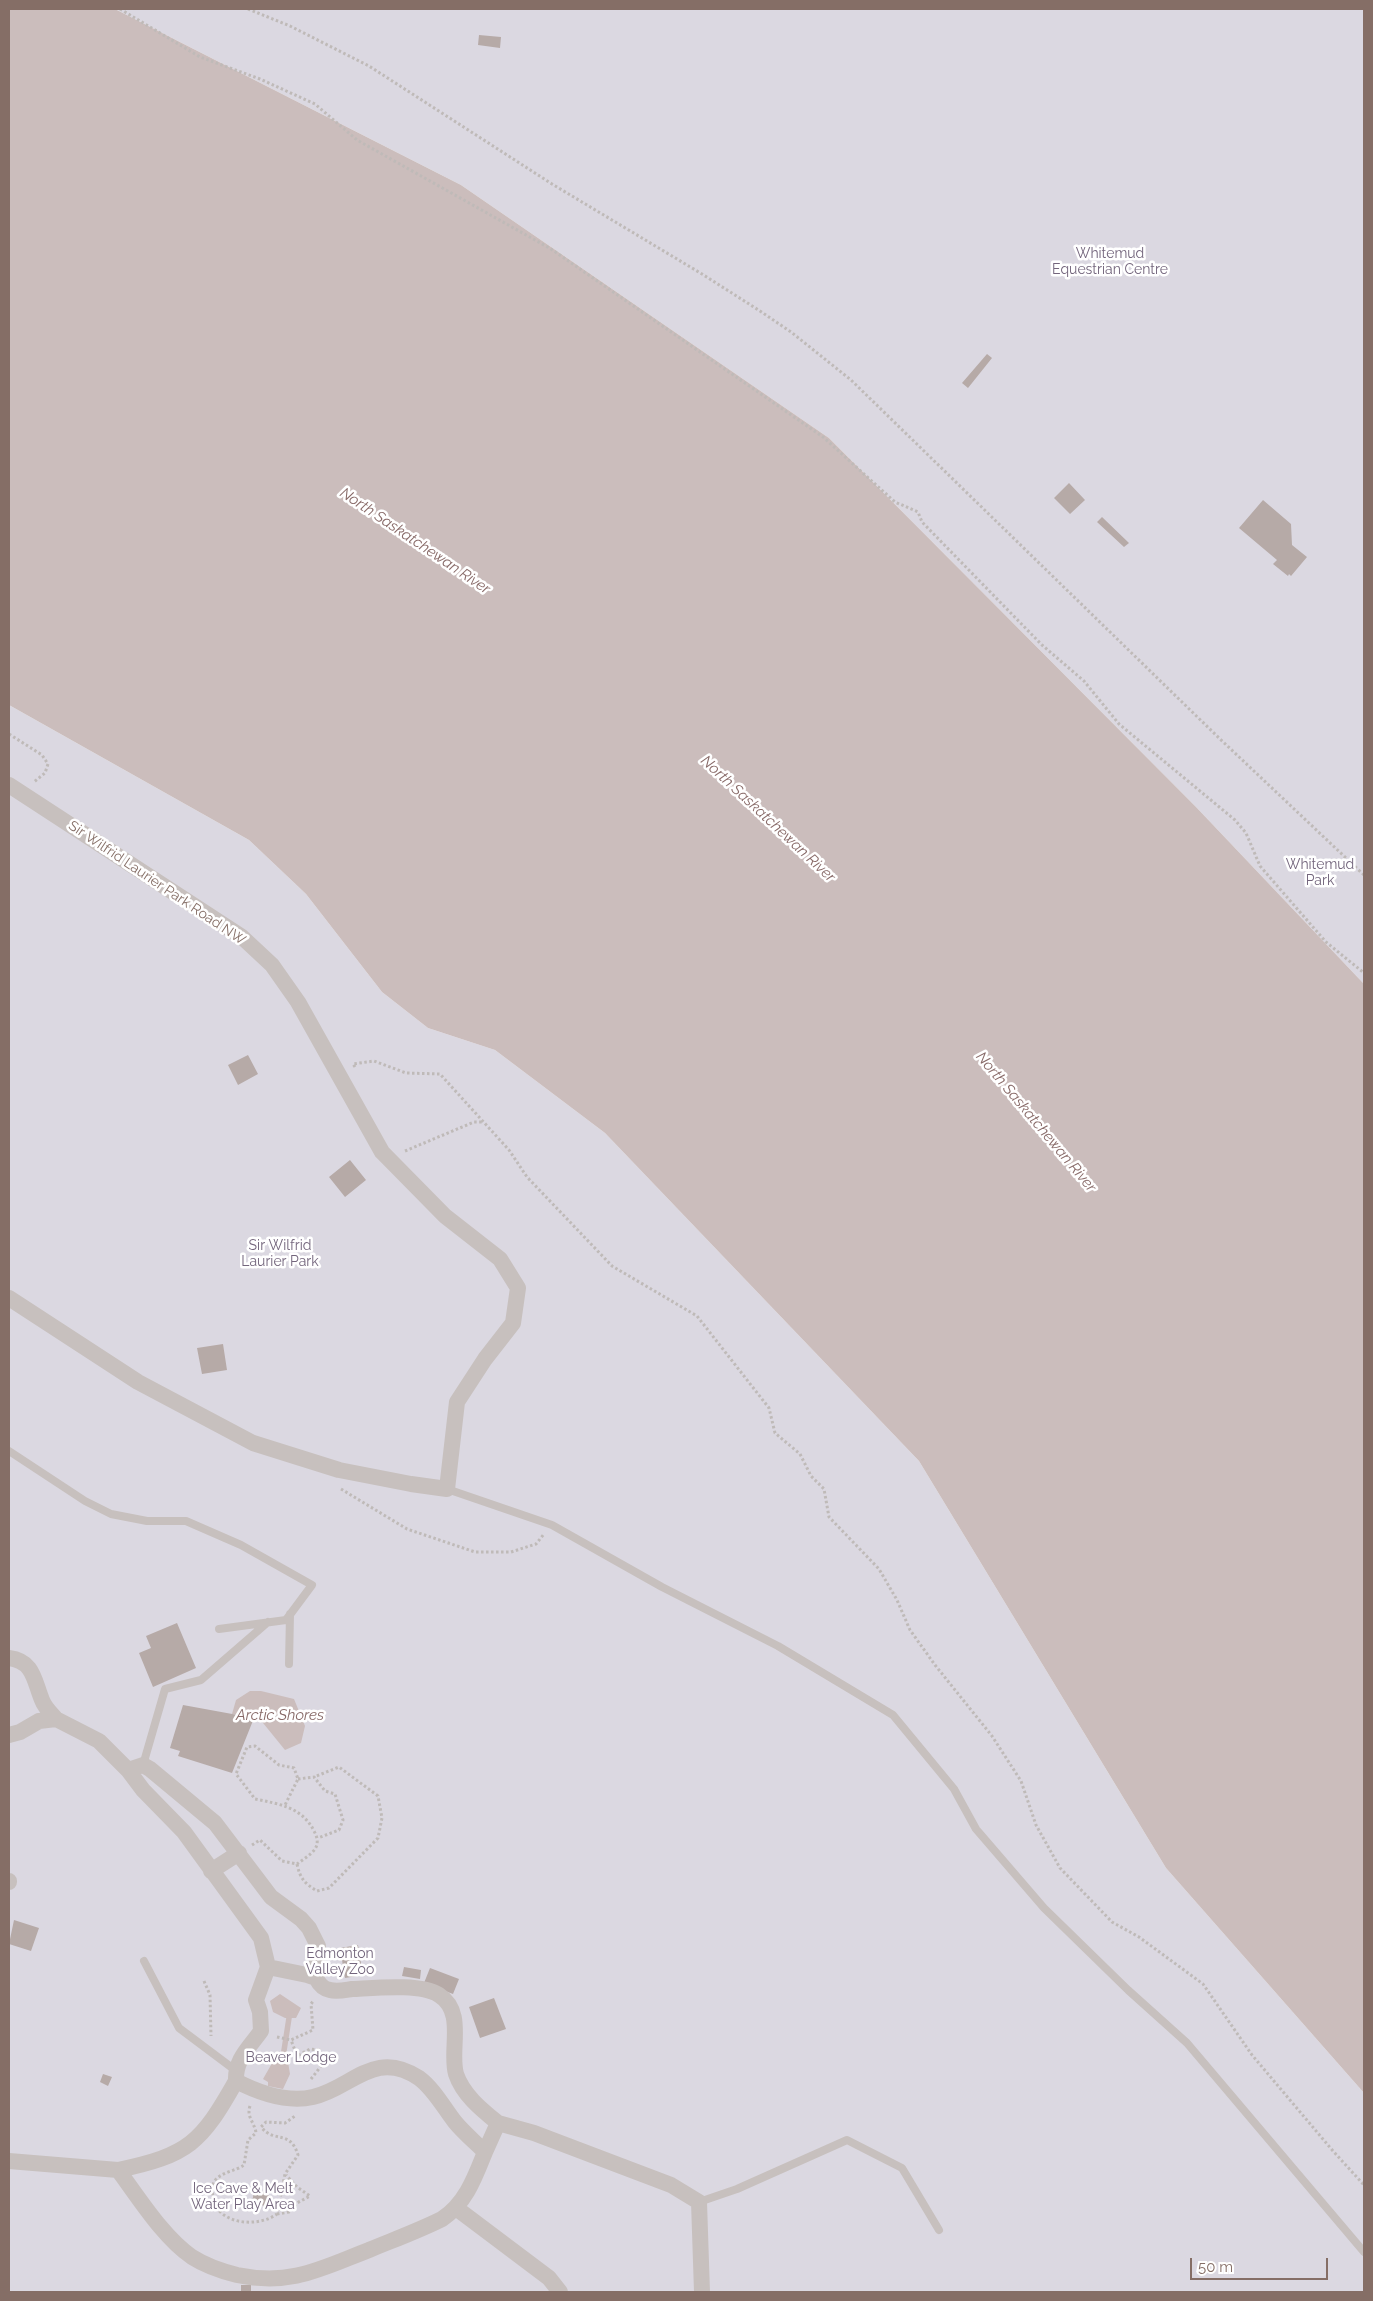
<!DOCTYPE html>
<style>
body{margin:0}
#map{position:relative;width:1373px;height:2301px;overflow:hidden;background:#f4f5f7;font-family:Raleway,sans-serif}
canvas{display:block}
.frame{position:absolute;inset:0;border:10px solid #856e66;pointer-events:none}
.scale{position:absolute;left:1190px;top:2258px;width:138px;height:22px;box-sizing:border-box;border:2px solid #856e66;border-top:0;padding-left:6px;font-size:15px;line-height:18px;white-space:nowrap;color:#856e66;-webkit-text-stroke:4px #fff;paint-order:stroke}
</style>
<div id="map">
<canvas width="1373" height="2301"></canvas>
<div class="frame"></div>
<div class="scale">50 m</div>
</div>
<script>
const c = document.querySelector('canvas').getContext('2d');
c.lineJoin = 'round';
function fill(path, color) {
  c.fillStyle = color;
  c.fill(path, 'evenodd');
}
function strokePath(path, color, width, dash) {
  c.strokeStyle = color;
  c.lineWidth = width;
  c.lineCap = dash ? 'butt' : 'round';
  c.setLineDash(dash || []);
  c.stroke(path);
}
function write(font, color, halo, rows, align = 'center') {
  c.font = font + ' Raleway,sans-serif';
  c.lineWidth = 5;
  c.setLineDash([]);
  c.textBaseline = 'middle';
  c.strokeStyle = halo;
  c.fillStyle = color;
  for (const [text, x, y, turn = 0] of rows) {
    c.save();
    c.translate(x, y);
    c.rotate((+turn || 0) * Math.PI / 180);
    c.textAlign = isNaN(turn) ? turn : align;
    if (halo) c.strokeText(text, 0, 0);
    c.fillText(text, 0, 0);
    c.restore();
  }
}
fill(new Path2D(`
 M115 9H1364V984L1197 808 829 438 461 185Z
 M9 705 249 840 306 894 382 992 428 1028 495 1050 605 1133 919 1461 1166 1868 1364 2093V2292H9Z`), '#dbd8e1');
fill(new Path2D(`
 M9 9H115L461 185 829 438 1197 808 1364 984V2093L1166 1868 919 1461 605 1133 495 1050 428 1028 382 992 306 894 249 840 9 705Z
 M250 1691H261L294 1699 305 1726 301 1743 285 1750 259 1718 232 1714 236 1700Z
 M280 1994 301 2008 296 2018H285L273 2012 270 2001Z
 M283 2057 288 2062 290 2074 283 2089 268 2086V2082L263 2079 275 2058Z`), '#cbbdbc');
strokePath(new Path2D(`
 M283 2057 289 2018`), '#cbbdbc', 5.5);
fill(new Path2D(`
 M479 35 501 37 500 48 478 45Z
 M987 354 992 358 968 388 962 383Z
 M1069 483 1085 500 1070 514 1054 498Z
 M1263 500 1291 524 1292 545 1307 557 1291 576 1289 574 1288 576 1273 564 1277 560 1239 528Z
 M1102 517 1129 543 1124 547 1097 522Z
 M248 1055 258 1074 238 1085 228 1065Z
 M350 1160 366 1180 345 1197 329 1177Z
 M223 1344 227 1370 202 1374 197 1348Z
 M177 1623 196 1668 153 1687 139 1653 151 1648 146 1636Z
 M183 1705 254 1718 232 1773 178 1756 180 1751 170 1748Z
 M14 1920 39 1928 31 1951 9 1944Z
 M358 1945 363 1975 345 1978 340 1948Z
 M404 1967 421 1970 420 1979 402 1976Z
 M430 1968 459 1979 453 1994 424 1983Z
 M494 1998 506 2029 480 2038 469 2007Z
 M103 2074 112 2077 108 2086 100 2082Z
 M254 2190 269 2193 267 2206 252 2204Z
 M241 2285H251V2292H241Z`), '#b6aaa7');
strokePath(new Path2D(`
 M120 9 200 57 260 79 315 104 357 140 551 249 823 437 895 502 918 512 922 522 1042 645 1084 681 1119 724 1235 820 1246 833 1260 866 1326 942 1364 973
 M248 9 290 26 369 66 552 184 702 274 760 311 791 332 851 380 1219 738 1364 875
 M9 734 42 755 48 764 45 773 34 782
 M355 1067 353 1064 374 1061 406 1073 440 1074 509 1150 527 1177 612 1266 697 1316 769 1408 775 1433 800 1454 811 1476 824 1489 829 1517 879 1569 897 1600 910 1630 935 1665 992 1736 1021 1781 1036 1825 1060 1868 1112 1922 1139 1937 1203 1984 1252 2055 1333 2151 1364 2185
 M405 1151 474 1122H483
 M341 1489 407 1529 475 1552H511L536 1544 544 1534
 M298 1779 314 1777 325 1791 335 1794 343 1820 339 1830 318 1838
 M252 1845 260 1840 282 1861 297 1864C302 1860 311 1855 315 1849 319 1843 317 1836 314 1831 302 1807 279 1804 255 1799L236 1774 247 1747 255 1746 279 1765 294 1768 298 1779 285 1805
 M297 1864C300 1878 304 1883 317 1891L329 1888 378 1838 382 1818 378 1796 339 1767 314 1777
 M204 1981 210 1995 211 2036
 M277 2037 291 2040
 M311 2079 325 2061 319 2050 310 2049 299 2055 296 2053 291 2040 313 2030 311 2004 314 2000
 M250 2106C246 2117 255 2123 256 2133L248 2140 244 2165C236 2171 220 2172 214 2182 212 2186 212 2192 213 2197 217 2225 258 2228 277 2214L285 2174 298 2155C290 2129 275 2144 261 2127L266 2122 285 2123 295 2116
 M277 2214 289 2212 297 2203 310 2196 297 2187 286 2175`), '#bfbab8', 3, [2.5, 2.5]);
strokePath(new Path2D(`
 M9 1451 85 1501 111 1514 147 1521H186L241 1545 312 1585 286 1620 219 1629
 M447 1489 552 1525 662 1587 778 1646 893 1715 954 1789 976 1829 1044 1908 1128 1990 1187 2043 1364 2252
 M289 1664 290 1614
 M143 1765 165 1689 201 1680 268 1622
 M144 1961 179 2028 235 2070
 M699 2202 737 2189 847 2140 902 2168 939 2230`), '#c7c0be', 8);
strokePath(new Path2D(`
 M9 785 242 937 272 965 298 1002 382 1152 445 1216 500 1259 518 1288 513 1323 485 1359 457 1402 447 1489 411 1484 339 1470 253 1443 138 1382 9 1298
 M9 1658C34 1661 34 1681 42 1700 45 1708 51 1713 56 1719
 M9 1735 20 1732 39 1721 56 1719 99 1741 128 1770 143 1790 184 1832 261 1938 268 1967 256 2000 260 2012 261 2031C249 2048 235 2059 236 2081 259 2093 286 2103 313 2097 351 2089 374 2048 419 2078 434 2089 444 2108 455 2122 464 2133 475 2142 485 2152L498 2123C482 2110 463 2095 456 2074 449 2050 466 2012 439 1995 421 1983 374 1988 352 1989 345 1990 337 1992 330 1990 323 1989 319 1984 316 1978L318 1946 309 1928 301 1919 271 1897 215 1823 150 1769 143 1765 128 1770
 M211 1871 239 1853
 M9 1881V1882
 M268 1967 307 1975 316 1978
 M498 2123 534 2133 671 2185 699 2202 702 2292
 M9 2161 118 2170C139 2198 163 2237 192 2257 206 2266 221 2271 237 2275 291 2286 320 2269 369 2250 393 2240 418 2231 442 2219 466 2203 475 2177 485 2152
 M118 2170C189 2155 201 2143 236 2081
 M456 2208 549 2278 560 2292`), '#c7c0be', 16);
write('14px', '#73657c', '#fff', [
 ["Whitemud",1110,254],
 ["Equestrian Centre",1110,270],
 ["Whitemud",1320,865],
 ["Park",1320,881],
 ["Sir Wilfrid",280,1246],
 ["Laurier Park",280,1262],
 ["Edmonton",340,1954],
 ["Valley Zoo",340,1970],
 ["Beaver Lodge",291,2058],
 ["Ice Cave & Melt",243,2189],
 ["Water Play Area",243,2205]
]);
write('14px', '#856e66', '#fff', [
 ["Sir Wilfrid Laurier Park Road NW",157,883,34]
]);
write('italic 15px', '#886a68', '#fff', [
 ["North Saskatchewan River",415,541,34],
 ["North Saskatchewan River",768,819,43],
 ["North Saskatchewan River",1036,1122,50],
 ["Arctic Shores",280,1715]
]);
</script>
